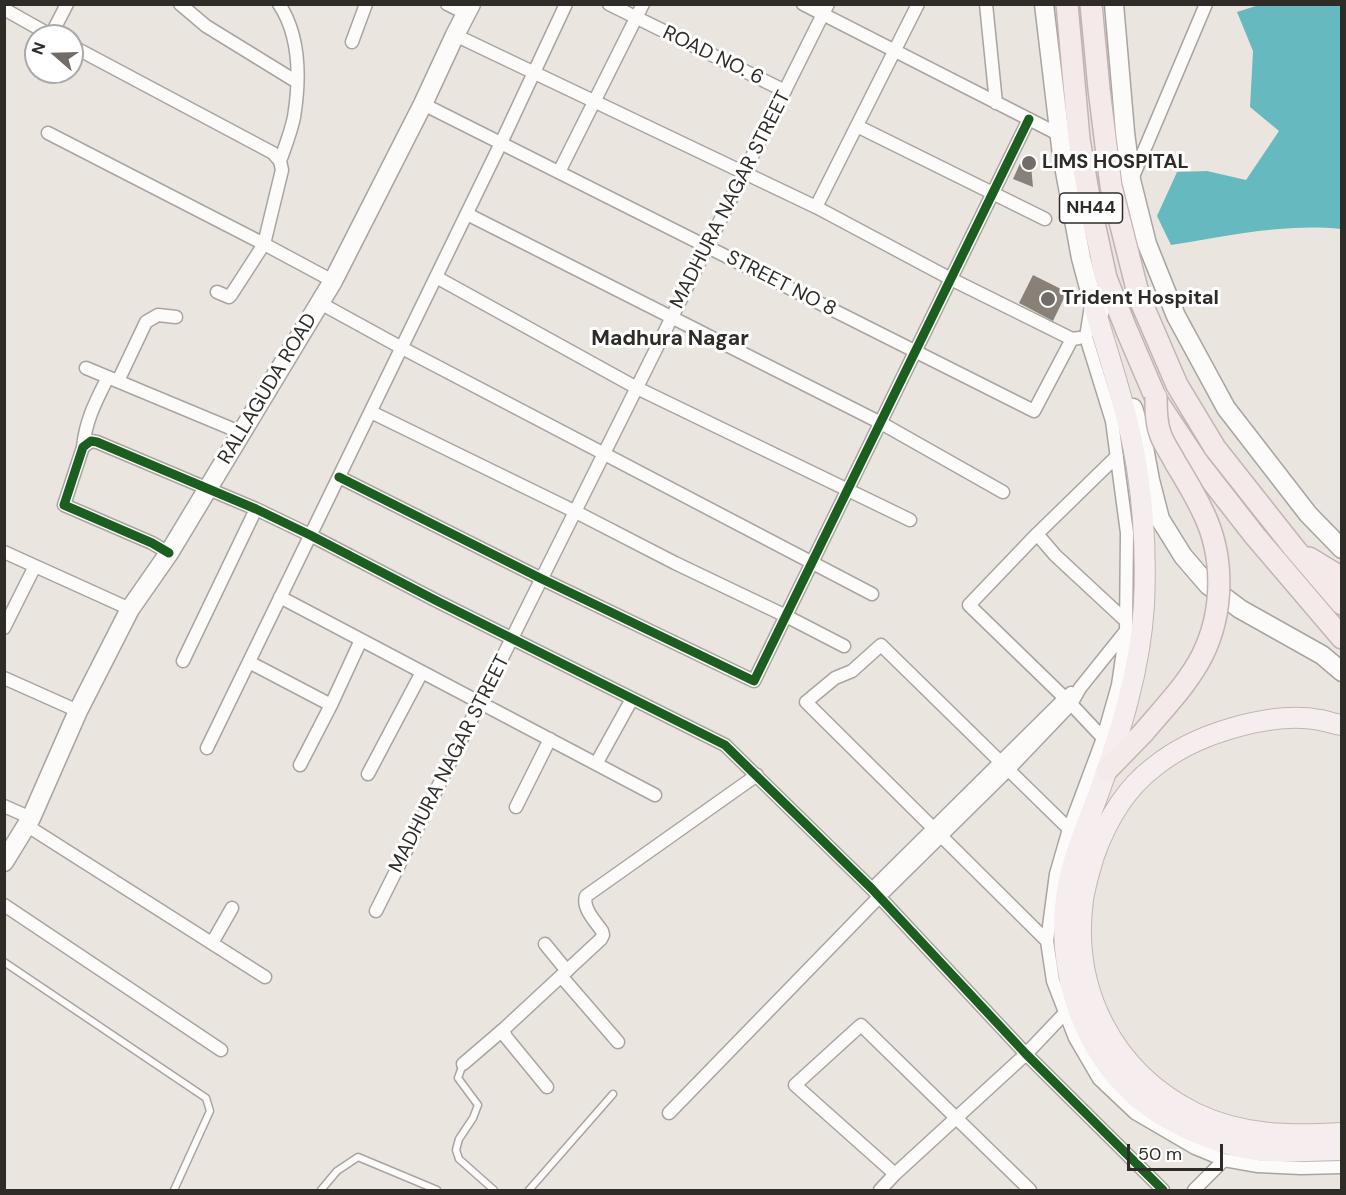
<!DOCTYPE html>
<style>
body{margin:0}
#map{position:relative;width:1346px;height:1195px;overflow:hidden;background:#ebe5e0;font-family:"DM Sans",sans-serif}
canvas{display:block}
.frame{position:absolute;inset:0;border:6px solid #2f2b27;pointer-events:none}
.north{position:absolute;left:24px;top:24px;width:60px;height:60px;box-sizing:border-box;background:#fff;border:2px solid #acaaa9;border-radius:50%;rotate:290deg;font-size:16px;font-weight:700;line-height:24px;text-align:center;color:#2f2b27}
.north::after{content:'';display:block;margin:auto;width:21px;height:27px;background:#716c68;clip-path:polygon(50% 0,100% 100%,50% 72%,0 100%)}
.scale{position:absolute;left:1127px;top:1144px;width:96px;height:27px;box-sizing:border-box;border:3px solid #2f2b27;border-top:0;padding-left:8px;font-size:18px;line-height:21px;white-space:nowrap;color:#2f2b27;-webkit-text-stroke:4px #fff;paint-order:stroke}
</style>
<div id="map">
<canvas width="1346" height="1195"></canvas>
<div class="frame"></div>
<div class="north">N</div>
<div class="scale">50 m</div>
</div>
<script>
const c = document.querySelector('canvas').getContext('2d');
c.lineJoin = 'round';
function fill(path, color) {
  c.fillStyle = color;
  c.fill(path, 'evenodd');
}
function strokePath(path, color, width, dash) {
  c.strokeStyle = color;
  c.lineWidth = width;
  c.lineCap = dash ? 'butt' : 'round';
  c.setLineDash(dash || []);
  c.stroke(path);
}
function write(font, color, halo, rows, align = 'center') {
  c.font = font + ' "DM Sans",sans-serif';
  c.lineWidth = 6;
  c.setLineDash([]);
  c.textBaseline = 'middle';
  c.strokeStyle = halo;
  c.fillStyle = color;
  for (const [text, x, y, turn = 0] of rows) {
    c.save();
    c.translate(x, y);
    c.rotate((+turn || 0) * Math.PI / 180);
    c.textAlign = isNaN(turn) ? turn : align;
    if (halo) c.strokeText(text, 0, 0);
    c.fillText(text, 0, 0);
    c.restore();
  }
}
fill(new Path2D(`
 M1259 5H1341V229C1285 223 1227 236 1171 245L1157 216 1177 172 1207 171 1246 180 1279 131 1250 107 1253 51 1237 12Z`), '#66babf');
fill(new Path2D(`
 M1030 154 1033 187 1013 179 1022 159Z
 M1033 275 1067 292 1053 321 1019 303Z`), '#898078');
const service = new Path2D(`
 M4 962 206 1098 210 1111 174 1190
 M463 1064 458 1078 478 1105 473 1118 459 1139 456 1150 459 1159 494 1190
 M321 1190 337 1171 358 1157 437 1190
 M529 1190 613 1094`);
const minor = new Path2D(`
 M180 4 206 26 297 82
 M279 4C301 37 300 80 294 117 291 132 285 147 280 161
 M447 4 467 14
 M609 4 785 91
 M803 4 1060 135
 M986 4 996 103
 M4 9 52 36
 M51 35 67 4
 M455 35 816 207 951 279 1072 339 1079 338
 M352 42 366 4
 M72 46 273 153 280 161 282 170 264 244 333 281
 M423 104 1034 411 1072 339
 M857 126 1045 219
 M48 133 264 244 231 295 229 297 217 292
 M559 172 643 4
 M1132 179 1206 4
 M816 207 918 4
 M467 214 881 423 1003 492
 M436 277 637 388 910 520
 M320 303 402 348 872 594
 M1091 306 1086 337 1112 421 1127 533 1126 631 1118 685 1103 738 1069 829 1056 874 1047 941 1053 981 1075 1038 1099 1079 1135 1113 1195 1148 1224 1160 1258 1166 1301 1168 1342 1167
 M86 368 242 433
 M118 381 146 322 158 315 176 317
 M371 412 576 512 675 563 786 616 844 646
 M83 447C86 419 96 401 108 377
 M339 477 542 579 754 681 1029 119
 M1037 534 1055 555 1126 621
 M4 552 130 609
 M169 553 152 543 64 505 83 447 91 441 97 442 256 509 310 535 437 601 725 745 872 889 1026 1054 1163 1190
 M280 597 655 795
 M4 628 35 566
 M183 661 256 509
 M249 662 331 705 361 640
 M4 678 78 711
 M1103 738 1071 704 969 605 1037 534 1117 456
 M207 748 501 143 566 4
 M596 764 632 699
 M300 765 331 705
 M368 774 422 672
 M4 806 31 818
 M516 807 550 739
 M26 825 265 977
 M872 889 1065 698 1071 693
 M4 905 221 1050
 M376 911 828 4
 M1047 941 806 702 835 678 852 671 881 645 1069 829
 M212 943 232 908
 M545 944 567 971
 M561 976 618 1042
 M463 1064 505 1028
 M547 1087 506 1037 504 1032 505 1028 601 939 603 935 602 931C595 921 582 908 586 896L757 775
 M669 1113 879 897 1008 770 1071 704 1080 688 1125 632
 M895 1174 795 1085 861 1025 1030 1190
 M880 1190 895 1174 1026 1054 1065 1013
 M1194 1190 1224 1160`);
const secondary = new Path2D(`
 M1044 4 1062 155 1081 258 1092 299 1100 311
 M1114 4 1125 132 1131 180 1147 244 1176 316 1226 408 1308 514 1342 549
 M1133 408 1142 437 1150 480 1160 519 1183 556 1208 585 1240 609 1322 655 1342 672
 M4 862 31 818 78 711 130 609 169 553 333 281 423 104 455 35 471 4`);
const primary = new Path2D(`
 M1092 299C1108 355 1128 411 1137 468 1144 512 1146 560 1144 605 1140 671 1120 733 1098 795 1087 824 1074 854 1068 885 1055 958 1076 1038 1129 1090 1156 1117 1200 1137 1236 1146 1270 1155 1307 1150 1342 1150
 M1342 725C1334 724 1327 721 1320 720 1289 714 1255 721 1226 730 1200 738 1175 750 1154 767 1125 789 1106 822 1094 856 1090 870 1085 885 1083 900 1071 990 1113 1072 1195 1113 1243 1136 1290 1136 1342 1133`);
const trunk = new Path2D(`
 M1067 4 1079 139 1091 209 1106 278 1127 331 1157 401 1198 463 1255 536 1342 638
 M1091 4 1099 89 1111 186 1139 297 1177 385 1215 448 1294 548 1342 604
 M1309 558 1342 578
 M1107 770 1143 733`);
strokePath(service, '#a8a4a0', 9);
strokePath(minor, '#a8a4a0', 15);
strokePath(secondary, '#a8a4a0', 21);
strokePath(primary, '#c2b4b2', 22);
strokePath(trunk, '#c2b4b2', 24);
strokePath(service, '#fcfbfa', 6);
strokePath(minor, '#fcfbfa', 12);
strokePath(secondary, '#fcfbfa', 18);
strokePath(primary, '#f6eeee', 20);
strokePath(trunk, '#f4eaea', 21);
const trunkBridge = new Path2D(`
 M1143 733C1163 709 1187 685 1202 656 1224 612 1225 555 1202 510 1194 493 1184 477 1175 462 1170 452 1163 443 1160 433 1156 422 1156 409 1156 397`);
strokePath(trunkBridge, '#c2b4b2', 24, []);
strokePath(trunkBridge, '#f4eaea', 21);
strokePath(new Path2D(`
 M339 477 542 579 754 681 1029 119
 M169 553 152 543 64 505 83 447 91 441 97 442 256 509 310 535 437 601 725 745 872 889 1026 1054 1163 1190`), '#1b5e20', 9);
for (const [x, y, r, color] of [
 [1029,163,8,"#716c68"],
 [1048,299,8,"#716c68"]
]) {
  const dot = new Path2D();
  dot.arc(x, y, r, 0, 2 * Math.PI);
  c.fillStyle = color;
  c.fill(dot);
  strokePath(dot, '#fff', 2);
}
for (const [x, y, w] of [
 [1091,208,63]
]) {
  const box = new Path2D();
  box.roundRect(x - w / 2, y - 15, w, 30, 4.5);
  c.fillStyle = '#fff';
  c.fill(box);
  strokePath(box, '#2f2b27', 1.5);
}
write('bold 18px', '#2f2b27', null, [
 ["NH44",1091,208]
]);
write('20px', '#2f2b27', '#fff', [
 ["ROAD NO. 6",713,56,26],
 ["MADHURA NAGAR STREET",731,200,-63],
 ["STREET NO 8",781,284,27],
 ["RALLAGUDA ROAD",268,389,-59],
 ["MADHURA NAGAR STREET",450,764,-63]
]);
write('bold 20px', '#2f2b27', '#fff', [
 ["LIMS HOSPITAL",1042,163],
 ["Trident Hospital",1062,299]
], 'left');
write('bold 21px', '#2f2b27', '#fff', [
 ["Madhura Nagar",670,339]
]);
</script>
